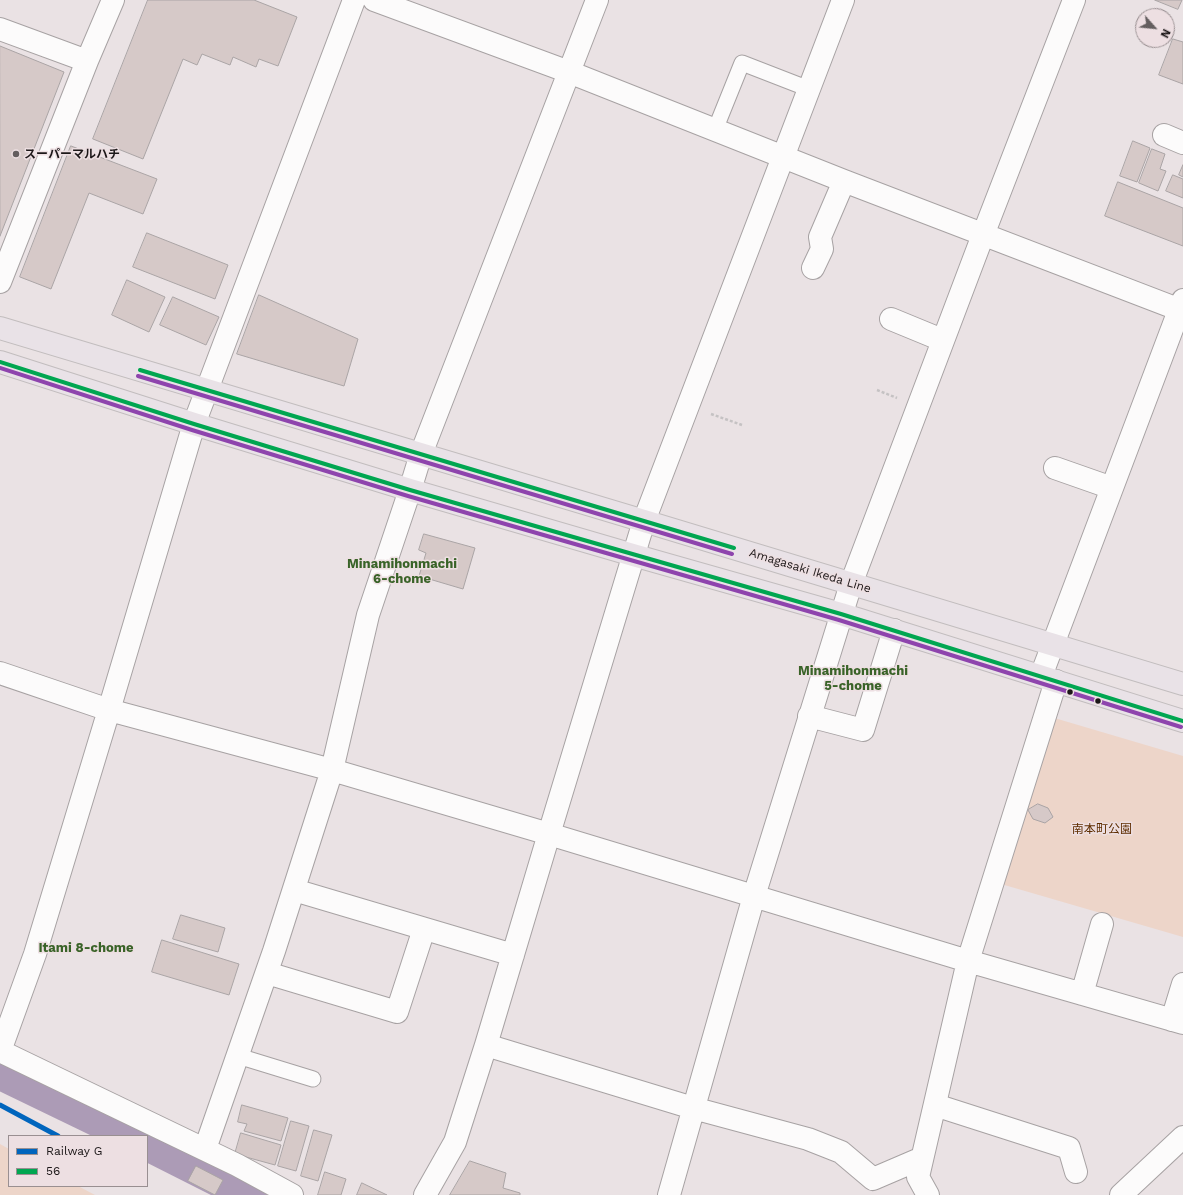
<!DOCTYPE html>
<meta charset="utf-8">
<style>
body{margin:0}
#map{position:relative;width:1183px;height:1195px;overflow:hidden;background:#eae2e4;font-family:"Work Sans",sans-serif}
canvas{display:block}
.legend{position:absolute;left:8px;top:1135px;width:140px;height:52px;box-sizing:border-box;background:#eddfe2;border:1px solid #998f91;margin:0;padding:5px 7px;list-style:none;font-size:12px;color:#1c1718}
.legend li{display:flex;align-items:center;gap:8px;height:20px}
.legend b{width:20px;border:1px solid #998f91}
.north{position:absolute;left:1135px;top:8px;width:40px;height:40px;box-sizing:border-box;background:#eddfe2;border:1px solid #998f91;border-radius:50%;rotate:117deg;font-size:11px;font-weight:700;line-height:16px;text-align:center;color:#1c1718}
.north::after{content:'';display:block;margin:auto;width:14px;height:18px;background:#645e5f;clip-path:polygon(50% 0,100% 100%,50% 72%,0 100%)}
</style>
<div id="map">
<canvas width="1183" height="1195"></canvas>
<ul class="legend">
<li><b style="height:5px;background:#0065bd"></b>Railway G</li>
<li><b style="height:5px;background:#00a651"></b>56</li>
</ul>
<div class="north">N</div>
</div>
<script>
const c = document.querySelector('canvas').getContext('2d');
c.lineJoin = 'round';
function fill(path, color) {
  c.fillStyle = color;
  c.fill(path, 'evenodd');
}
function strokePath(path, color, width, dash) {
  c.strokeStyle = color;
  c.lineWidth = width;
  c.lineCap = dash ? 'butt' : 'round';
  c.setLineDash(dash || []);
  c.stroke(path);
}
function write(font, color, halo, rows, align = 'center') {
  c.font = font + ' "Work Sans","Noto Sans JP",sans-serif';
  c.lineWidth = 3;
  c.setLineDash([]);
  c.textBaseline = 'middle';
  c.strokeStyle = halo;
  c.fillStyle = color;
  for (const [text, x, y, turn = 0] of rows) {
    c.save();
    c.translate(x, y);
    c.rotate((+turn || 0) * Math.PI / 180);
    c.textAlign = isNaN(turn) ? turn : align;
    if (halo) c.strokeText(text, 0, 0);
    c.fillText(text, 0, 0);
    c.restore();
  }
}
fill(new Path2D(`
 M1051 717 1183 756V937L1001 884Z
 M0 1144 9 1149V1186H78L95 1195H0Z`), '#edd5c9');
strokePath(new Path2D(`
 M0 1066 145 1136
 M147 1137 262 1195`), '#ac9bb6', 46);
const building = new Path2D(`
 M148 0H254L297 17 278 66 259 59 256 67 233 57 230 65 202 54 197 65 183 59 143 159 93 139Z
 M1155 0H1182L1178 9Z
 M1173 39 1183 42V84L1159 75Z
 M0 46 64 72 0 236Z
 M1133 141 1150 148 1137 182 1120 176Z
 M71 146 157 179 143 214 89 193 51 289 20 277Z
 M1152 149 1165 154 1160 169 1166 171 1158 191 1139 183Z
 M1183 165V177L1179 175Z
 M1173 175 1183 179V198L1166 191Z
 M1118 182 1183 208V246L1105 216Z
 M147 233 228 265 215 299 133 267Z
 M127 280 165 297 149 332 112 315Z
 M259 295 358 339 344 386 237 354Z
 M173 297 219 317 206 345 160 325Z
 M424 534 475 548 463 589 419 576 426 553 419 550Z
 M1038 804 1048 808 1053 817 1045 823 1033 819 1028 810Z
 M181 915 225 928 218 952 173 939Z
 M162 940 239 964 229 995 152 972Z
 M242 1105 288 1118 281 1141 244 1131 247 1124 238 1122Z
 M291 1121 309 1126 296 1171 278 1166Z
 M314 1130 332 1135 318 1181 301 1176Z
 M241 1133 281 1145 275 1165 235 1154Z
 M470 1161 506 1173 503 1188 520 1193V1195H450Z
 M196 1166 223 1180 215 1195 188 1181Z
 M325 1172 346 1179 341 1195H318Z
 M362 1183 387 1195H357Z`);
fill(building, '#d6c9c8');
strokePath(building, '#aaa4a5', 1);
const service = new Path2D(`
 M715 130 742 63 809 89
 M238 1056 313 1079`);
const minor = new Path2D(`
 M374 0 569 72 844 181 1183 311
 M0 29 87 61
 M1164 135 1183 143
 M813 268 822 249 820 237 844 181
 M0 282 87 61 113 0
 M891 319 942 340
 M1055 468 1112 488
 M0 673 109 710 332 770 549 834 968 961 1183 1023
 M1041 676 1183 300
 M809 716 863 730 894 630
 M294 890 513 955
 M267 973 397 1012 424 929
 M1082 994 1102 924
 M1172 1020 1183 984
 M486 1045 693 1108 808 1139 841 1152 873 1179 922 1158
 M0 1051 35 954 109 710 194 424 354 0
 M0 1051 237 1165 292 1195
 M935 1105 1069 1148 1076 1172
 M205 1149 274 951 332 770 368 615 410 490 421 454 597 0
 M425 1195 455 1142 486 1045 549 834 644 521 843 0
 M669 1195 754 896 851 584 983 235 1074 0
 M928 1195 918 1177 968 961 1056 681
 M1121 1195 1183 1137`);
const primary = new Path2D(`
 M0 328 644 521 1183 684
 M0 362 194 424 410 490 633 555 841 614 1183 721`);
strokePath(service, '#a7a2a3', 17);
strokePath(minor, '#a7a2a3', 24);
strokePath(primary, '#c2bdbe', 24);
strokePath(new Path2D(`
 M877 390 897 398
 M711 414 742 425`), '#c5c2c3', 2.5, [3, 2]);
strokePath(service, '#fcfbfb', 15);
strokePath(minor, '#fcfbfb', 22);
strokePath(primary, '#e9e2e7', 22);
strokePath(new Path2D(`
 M0 362 194 424 410 490 841 614 1183 721
 M140 370 734 548`), '#00a651', 4);
strokePath(new Path2D(`
 M0 368 192 430 408 496 839 620 1181 727
 M138 376 732 554`), '#8e44ad', 4);
strokePath(new Path2D(`
 M0 1105 58 1136`), '#0065bd', 5);
for (const [x, y, r, color] of [
 [16,154,4,"#645e5f"],
 [1070,692,3.5,"#1c1718"],
 [1098,701,3.5,"#1c1718"]
]) {
  const dot = new Path2D();
  dot.arc(x, y, r, 0, 2 * Math.PI);
  c.fillStyle = color;
  c.fill(dot);
  strokePath(dot, '#eddfe2', 1.5);
}
write('bold 12px', '#1c1718', '#eddfe2', [
 ["スーパーマルハチ",24,154]
], 'left');
write('12px', '#1c1718', '#eddfe2', [
 ["Amagasaki Ikeda Line",810,571,17]
]);
write('12px', '#5f2e00', '#eddfe2', [
 ["南本町公園",1102,829]
]);
write('bold 13px', '#396328', '#eddfe2', [
 ["Minamihonmachi",402,564],
 ["6-chome",402,579],
 ["Minamihonmachi",853,671],
 ["5-chome",853,686],
 ["Itami 8-chome",86,948]
]);
</script>
